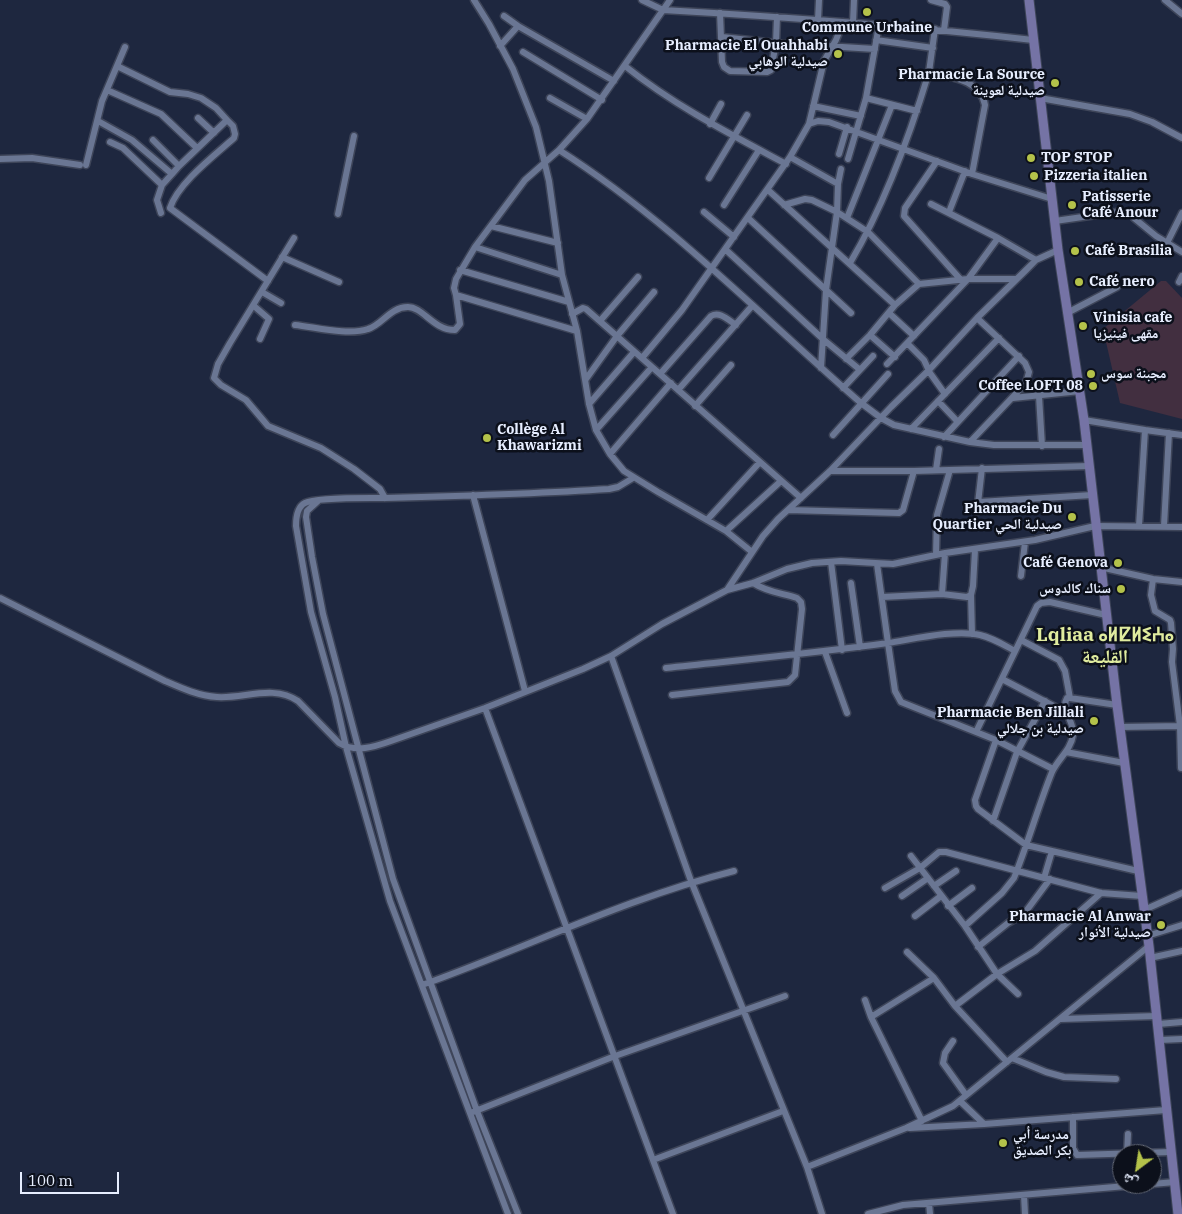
<!DOCTYPE html>
<meta charset="utf-8">
<style>
body{margin:0}
#map{position:relative;width:1182px;height:1214px;overflow:hidden;background:#1e273f;font-family:"IBM Plex Serif","Noto Naskh Arabic",serif}
canvas{display:block}
.north{position:absolute;left:1112px;top:1144px;width:50px;height:50px;box-sizing:border-box;background:#0c101b;border:1px solid #646976;border-radius:50%;rotate:211deg;font-size:14px;font-weight:700;line-height:20px;text-align:center;color:#e7eeff}
.north::after{content:'';display:block;margin:auto;width:18px;height:22px;background:#b4c24a;clip-path:polygon(50% 0,100% 100%,50% 72%,0 100%)}
.scale{position:absolute;left:20px;top:1172px;width:99px;height:22px;box-sizing:border-box;border:2px solid #e7eeff;border-top:0;padding-left:6px;font-size:15px;line-height:18px;white-space:nowrap;color:#e7eeff;-webkit-text-stroke:4px #0c101b;paint-order:stroke}
</style>
<div id="map">
<canvas width="1182" height="1214"></canvas>
<div class="north">ش</div>
<div class="scale">100 m</div>
</div>
<script>
const c = document.querySelector('canvas').getContext('2d');
c.lineJoin = 'round';
function fill(path, color) {
  c.fillStyle = color;
  c.fill(path, 'evenodd');
}
function strokePath(path, color, width, dash) {
  c.strokeStyle = color;
  c.lineWidth = width;
  c.lineCap = dash ? 'butt' : 'round';
  c.setLineDash(dash || []);
  c.stroke(path);
}
function write(font, color, halo, rows, align = 'center') {
  c.font = font + ' "IBM Plex Serif","Noto Naskh Arabic","Noto Sans Tifinagh",serif';
  c.lineWidth = 5;
  c.setLineDash([]);
  c.textBaseline = 'middle';
  c.strokeStyle = halo;
  c.fillStyle = color;
  for (const [text, x, y, turn = 0] of rows) {
    c.save();
    c.translate(x, y);
    c.rotate((+turn || 0) * Math.PI / 180);
    c.textAlign = isNaN(turn) ? turn : align;
    if (halo) c.strokeText(text, 0, 0);
    c.fillText(text, 0, 0);
    c.restore();
  }
}
fill(new Path2D(`
 M1161 281H1166L1182 298V419L1120 403 1103 329Z`), '#422f40');
const minor = new Path2D(`
 M474 0 489 24 513 69 536 127 549 181 562 275 577 331 589 404 596 430 610 454 624 471 658 492 726 531 752 552
 M642 0 663 10C787 17 910 26 1033 40
 M931 0 945 4 947 7 944 30
 M1165 0 1182 14
 M720 13 722 62 724 67 730 71 767 72 771 70 776 43 777 17
 M818 20 819 0
 M853 23 854 0
 M518 26 614 81
 M935 29 929 72C950 77 980 79 985 105L972 174
 M722 37 776 43 875 49
 M876 40 933 48
 M500 46 518 26 504 16
 M523 52 602 100
 M117 66 170 92 188 94 201 98 216 108 227 120 179 166
 M625 66C675 106 730 134 786 164
 M107 90 161 114 197 148
 M550 98 587 119
 M866 98 917 111
 M1040 98 1130 114 1152 122 1182 138
 M813 106 861 116
 M198 118 214 133
 M227 120 233 126 235 134 234 138C215 155 178 183 170 208L268 281
 M98 121 132 140 172 174 162 185
 M710 124 721 104
 M809 124 818 121 829 122 972 174 1052 199
 M153 140 179 166 172 174
 M110 142 123 148 162 185 157 200 161 213
 M559 150C669 220 762 317 861 403L881 418 894 425 970 442 1026 383 1029 372 1025 363 977 318
 M839 154 847 127
 M790 157 838 184
 M0 159 32 158 80 165
 M848 159 866 98 879 25
 M937 161 905 208 904 216 961 280
 M86 165 102 101 125 47
 M709 178 747 115
 M768 190 895 305 919 284 968 279H1016
 M931 204 998 238 1036 260
 M724 205 759 150
 M784 205 805 199 812 200 837 212 868 232 919 284
 M704 212 734 237
 M949 212 965 171
 M338 214 354 136
 M748 218 851 313
 M847 218 892 105
 M1134 218 1156 236 1182 252
 M1055 221 1117 212
 M491 226 558 243
 M294 238 230 343 218 364 214 378 221 385 246 400 268 426 321 448 354 469 380 489 385 498
 M1167 243 1182 213
 M475 247 562 275
 M726 250 824 340 859 369
 M282 257 339 282
 M850 263C885 204 909 138 929 72
 M460 270 569 302
 M1179 282 1182 276
 M262 292 281 303
 M254 306 269 319 260 339
 M889 313 914 336
 M1067 313 1117 287
 M572 314 583 308 586 309 801 498
 M600 321 638 277
 M295 325C315 327 348 336 368 329 382 325 390 307 408 307 423 307 433 330 455 330L460 324 456 295
 M577 331 456 295 454 288 456 279 475 247 525 180 559 150 587 119 670 0
 M870 335 895 357
 M908 344 924 360 930 373 945 394
 M642 358 682 310 790 157 809 124 824 61 836 40 843 22
 M846 359 870 335 895 305
 M887 364 968 279 998 238
 M821 368 826 290 837 212 838 184 841 169
 M660 374 711 316C720 311 728 320 736 325
 M586 379 617 336 654 292
 M843 388 873 356
 M678 390 752 306
 M1039 396 1042 446
 M1013 398 1080 391
 M938 401 957 421
 M589 404 634 352
 M695 406 731 365
 M1084 420 1145 430
 M911 429 999 338
 M596 430 652 367
 M833 435 888 374
 M944 437 1019 356
 M970 442 994 445H1086
 M610 454 671 383
 M936 470 939 449
 M830 471H914L1089 466
 M473 495 525 691
 M318 501 307 511 306 517 312 557 323 614 393 879 477 1111 518 1214
 M979 502 1092 495
 M788 510 899 513 903 510 914 471
 M977 512 982 468
 M707 520 760 462
 M1139 526 1145 430 1182 435
 M1164 526 1169 433
 M726 531 781 481
 M936 555 937 515 950 470
 M831 562 842 650
 M877 564 888 643C914 639 956 629 980 635 993 638 1004 645 1015 651
 M1100 567 1153 579 1182 582
 M1021 576 1025 542
 M1153 579 1151 595 1155 611 1170 620 1171 623 1173 649 1172 662 1180 726 1181 768
 M851 583 860 647
 M727 590 763 536 778 519 830 471 891 407 929 370 977 318 1026 270 1036 260 1058 250
 M942 594 945 553
 M971 595 972 634
 M882 597 942 594 967 597 971 595 973 586 975 550
 M0 598 165 681C181 688 199 696 217 697 244 699 273 684 298 701L339 743C356 753 374 747 391 741L485 708 583 669 611 656 662 624 727 590 753 583 787 569 812 563 841 561 893 564 945 553 1035 540 1095 526 1182 527
 M1021 640 1059 660 1065 671 1070 698
 M825 652 847 713
 M611 656 691 881 807 1167 822 1214
 M666 668C740 660 815 653 888 643L895 691 901 702 996 740 1053 769
 M1002 679 1067 713
 M672 695 788 682 795 675 802 609 801 602 797 598C781 593 767 592 753 583
 M1070 698 1117 705
 M485 708 673 1214
 M1120 727 1182 726
 M976 732 1037 606 1041 603 1050 602 1106 615
 M996 740 975 800 976 806 978 809 1026 845 1138 871
 M1066 752 1124 763
 M993 821 1017 752 1045 701
 M911 856 965 926 997 974 1018 994
 M1044 878 1052 851
 M934 886 956 871
 M885 888 920 868 939 852H946L1101 893 1142 896
 M902 896 928 878
 M948 906 972 888
 M1144 910 1182 893
 M915 916 941 896
 M965 926 1002 893 1014 878C1028 843 1038 807 1052 772 1058 759 1071 750 1073 735 1075 722 1060 710 1067 698H1070
 M1147 936 1182 925
 M978 947 1008 923 1024 914 1050 879
 M907 952 934 978 955 1006
 M1150 958 1182 951
 M422 985C526 948 626 898 734 871
 M865 1000 871 1017 922 1121
 M871 1017 934 978
 M1061 1019 1157 1016
 M1158 1024 1182 1022
 M1160 1040 1182 1039
 M953 1041 945 1053 943 1063 966 1095
 M1012 1058 1046 1072 1064 1077 1116 1079
 M1007 1062 955 1006 997 974 1035 951 1101 893
 M960 1101 984 1124 1166 1110
 M473 1112 615 1056 785 996
 M1073 1117V1148L1077 1155 1171 1152
 M910 1128 984 1124
 M1127 1154 1128 1134
 M653 1160 783 1111
 M807 1167 906 1128 953 1106 1149 946
 M1152 1184 1175 1182
 M1024 1195 1025 1214
 M929 1203 930 1214
 M508 1214 390 901 346 747 335 697 311 612 296 526C296 517 297 507 305 503 317 497 369 498 385 498 460 496 535 494 609 489L618 487 633 478
 M868 1214 903 1205 1150 1184`);
const secondary = new Path2D(`
 M1029 0 1058 250 1084 420 1117 705 1149 946 1178 1214`);
strokePath(minor, '#3e4559', 9);
strokePath(secondary, '#3e4559', 11);
strokePath(minor, '#6a7693', 6);
strokePath(secondary, '#7573a5', 9);
for (const [x, y, r, color] of [
 [867,12,5,"#b4c24a"],
 [838,54,5,"#b4c24a"],
 [1055,83,5,"#b4c24a"],
 [1031,158,5,"#b4c24a"],
 [1034,176,5,"#b4c24a"],
 [1072,205,5,"#b4c24a"],
 [1075,251,5,"#b4c24a"],
 [1079,282,5,"#b4c24a"],
 [1083,326,5,"#b4c24a"],
 [1091,374,5,"#b4c24a"],
 [1093,386,5,"#b4c24a"],
 [487,438,5,"#b4c24a"],
 [1072,517,5,"#b4c24a"],
 [1118,563,5,"#b4c24a"],
 [1121,589,5,"#b4c24a"],
 [1094,721,5,"#b4c24a"],
 [1161,925,5,"#b4c24a"],
 [1003,1143,5,"#b4c24a"]
]) {
  const dot = new Path2D();
  dot.arc(x, y, r, 0, 2 * Math.PI);
  c.fillStyle = color;
  c.fill(dot);
  strokePath(dot, '#0c101b', 2);
}
write('bold 14px', '#e7eeff', '#0c101b', [
 ["Commune Urbaine",867,28,"center"],
 ["Pharmacie El Ouahhabi",828,46,"right"],
 ["صيدلية الوهابي",828,62,"right"],
 ["Pharmacie La Source",1045,75,"right"],
 ["صيدلية لعوينة",1045,91,"right"],
 ["TOP STOP",1041,158],
 ["Pizzeria italien",1044,176],
 ["Patisserie",1082,197],
 ["Café Anour",1082,213],
 ["Café Brasilia",1085,251],
 ["Café nero",1089,282],
 ["Vinisia cafe",1093,318],
 ["مقهى فينيزيا",1093,334],
 ["مجبنة سوس",1101,374],
 ["Coffee LOFT 08",1083,386,"right"],
 ["Collège Al",497,430],
 ["Khawarizmi",497,446],
 ["Pharmacie Du",1062,509,"right"],
 ["Quartier صيدلية الحي",1062,525,"right"],
 ["Café Genova",1108,563,"right"],
 ["سناك كالدوس",1111,589,"right"],
 ["Pharmacie Ben Jillali",1084,713,"right"],
 ["صيدلية بن جلالي",1084,729,"right"],
 ["Pharmacie Al Anwar",1151,917,"right"],
 ["صيدلية الأنوار",1151,933,"right"],
 ["مدرسة أبي",1013,1135],
 ["بكر الصديق",1013,1151]
], 'left');
write('bold 19px', '#e0ec9f', '#0c101b', [
 ["Lqliaa ⴰⵍⵇⵍⵉⵄⴰ",1105,636],
 ["القليعة",1105,658]
]);
</script>
